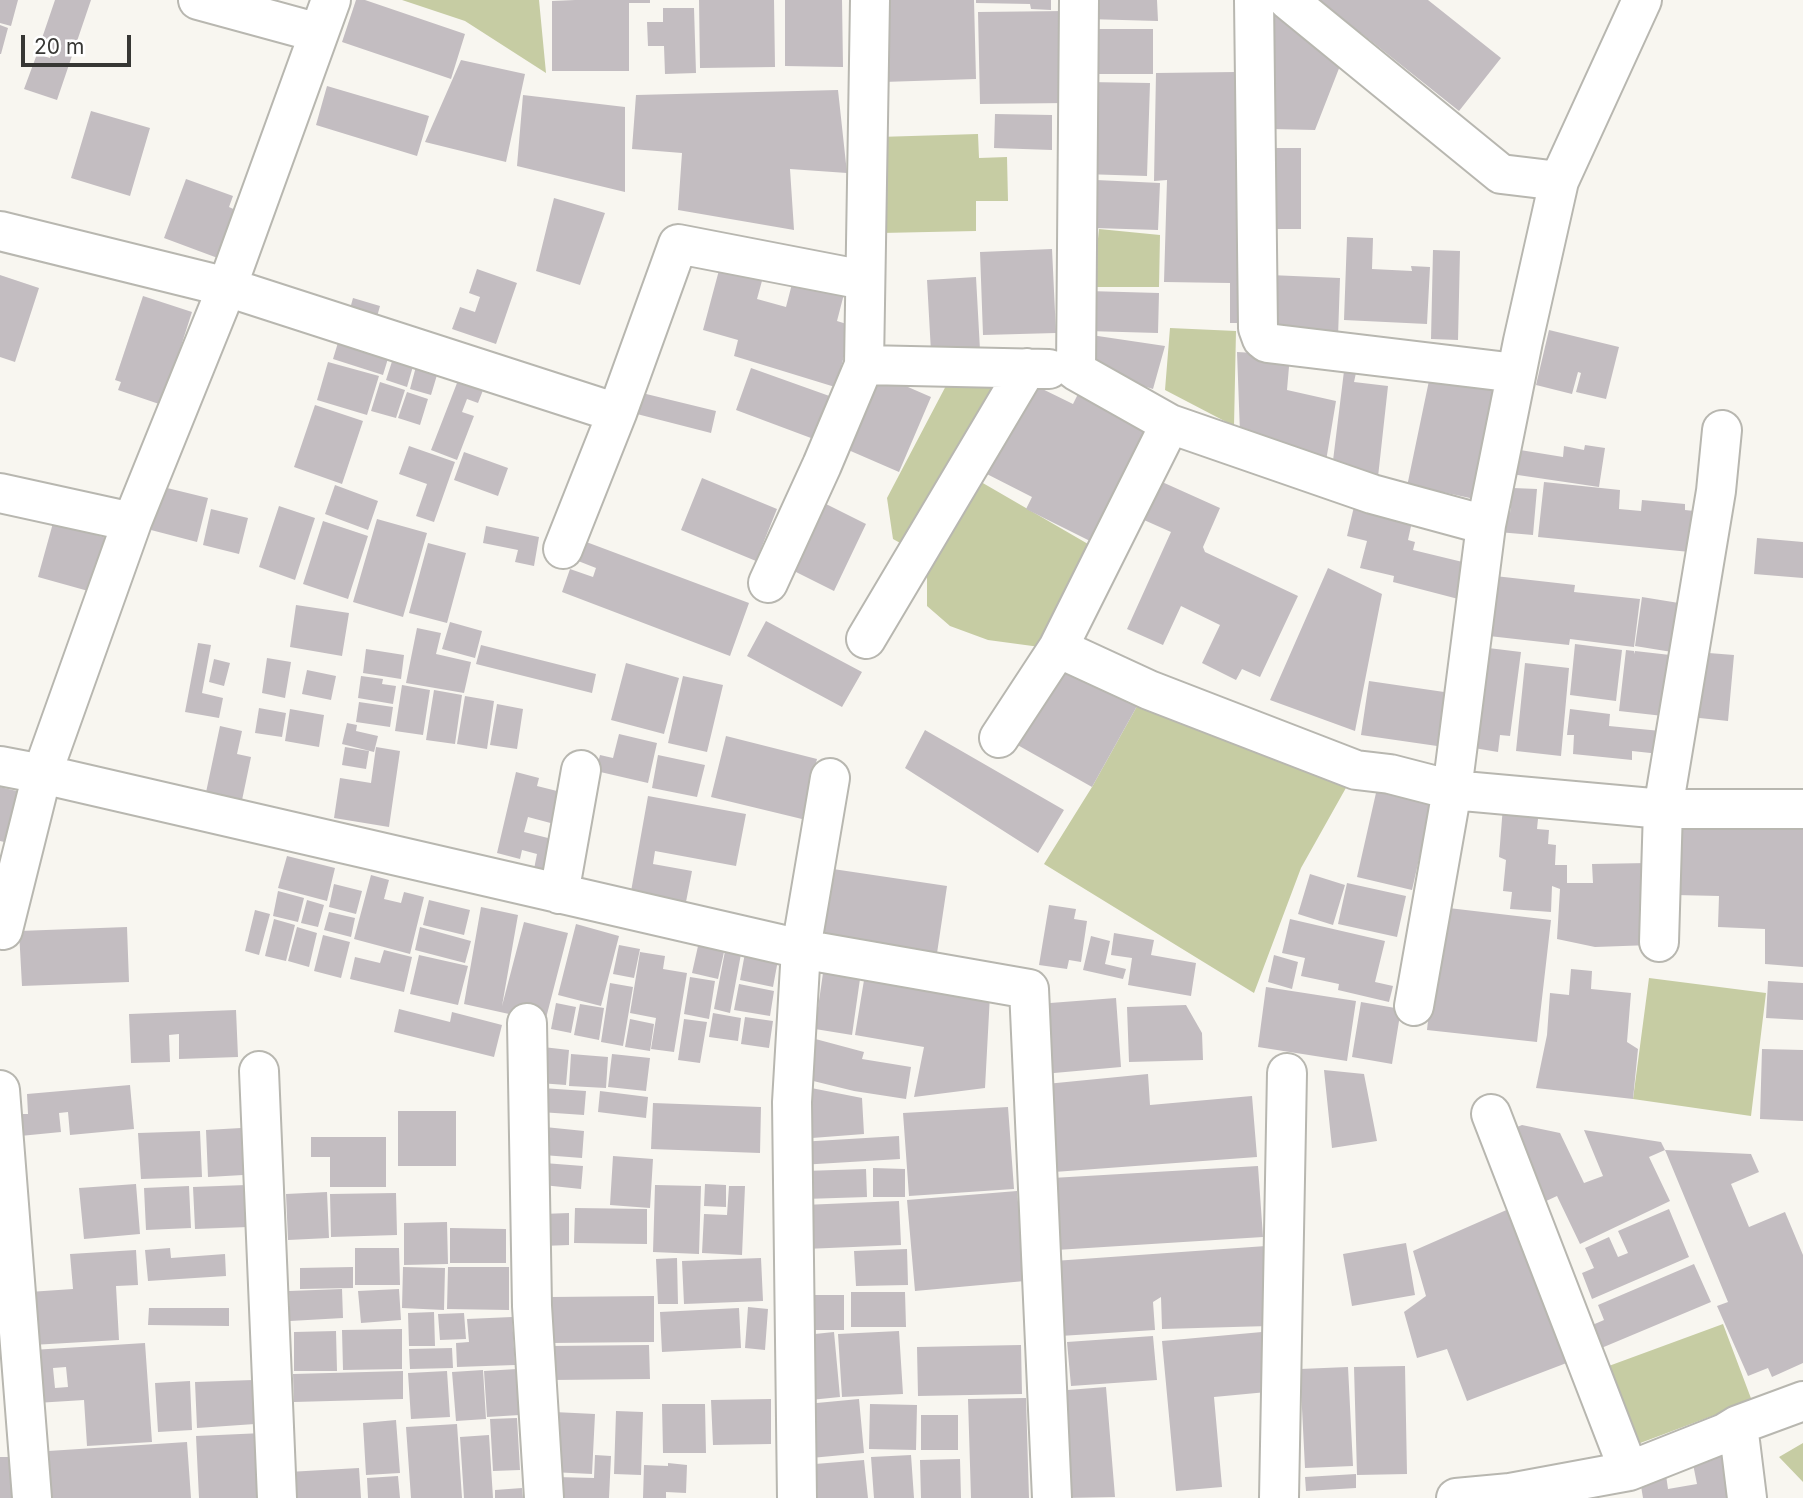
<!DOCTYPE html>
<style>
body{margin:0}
#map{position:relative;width:1803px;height:1498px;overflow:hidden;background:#f8f6f0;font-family:Inter,sans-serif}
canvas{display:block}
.scale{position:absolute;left:21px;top:35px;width:110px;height:32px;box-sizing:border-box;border:4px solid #373734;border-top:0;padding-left:9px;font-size:21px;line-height:24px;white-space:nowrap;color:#373734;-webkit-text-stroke:5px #fff;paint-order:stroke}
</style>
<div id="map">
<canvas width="1803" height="1498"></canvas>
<div class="scale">20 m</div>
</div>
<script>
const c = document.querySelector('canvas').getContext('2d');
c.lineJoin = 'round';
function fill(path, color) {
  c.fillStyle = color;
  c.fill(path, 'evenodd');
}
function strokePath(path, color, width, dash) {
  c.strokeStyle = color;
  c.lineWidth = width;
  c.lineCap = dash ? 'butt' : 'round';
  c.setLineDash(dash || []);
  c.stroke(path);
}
fill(new Path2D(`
 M402 0H539L546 73 465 21Z
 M978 134 979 158 1007 157 1008 201H976V231L881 233 878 137Z
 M1099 229 1160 235 1159 287H1093Z
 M1170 328 1236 331 1234 426 1165 390Z
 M1016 349 1021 364 969 475 1088 544 1040 647 988 640 950 626 927 606V558L893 539 887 498 949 380Z
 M1141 699 1356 770 1301 868 1254 993 1044 864 1092 787Z
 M1649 978 1766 993 1751 1116 1633 1099Z
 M1723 1324 1752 1401 1635 1445 1606 1367Z
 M1803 1443V1482L1779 1457Z`), '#c6cca3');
fill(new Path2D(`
 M0 0H18L11 26 0 23Z
 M55 0H91L57 100 24 89 37 54 50 58 53 49 40 44Z
 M356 0H365L465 34 451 79 342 42Z
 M575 0H650V3H629V71H552V1Z
 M699 0H774L775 67 700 68Z
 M785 0H842L843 67 785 66Z
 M880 0H974L976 79 883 82Z
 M976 0H1051V10L1031 9 1030 4 976 3Z
 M1088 0H1157L1158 21 1087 19Z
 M1314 0H1428L1501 58 1459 111 1361 33 1359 36Z
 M663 8H694L696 73 665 74 664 46H648L647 22H663Z
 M1268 8 1345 53 1315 130 1271 129Z
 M1065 11 1066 103 980 104 978 12Z
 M0 25 8 28 1 54H0Z
 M1083 29H1153V74H1083Z
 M461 60 525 74 506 162 425 142Z
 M1236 72V232L1252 231 1254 323H1230V283L1164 282 1167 180 1154 181 1156 73Z
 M1087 82 1150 83 1147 176 1083 174Z
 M327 86 429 116 417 156 316 125Z
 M838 90 847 173 790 169 794 230 678 210 682 153 632 149 636 95Z
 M523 95 625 107V192L517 166Z
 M91 111 150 128 130 196 71 178Z
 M995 114 1052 115V150L994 148Z
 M1259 148H1301V229H1259Z
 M186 179 233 196 229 207 240 212 223 260 164 238Z
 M1096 180 1160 183 1158 230 1094 228Z
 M554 198 605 213 580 285 536 271Z
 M1347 237 1373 238 1372 269 1412 271 1411 266 1430 267 1427 324 1344 320Z
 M1052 249 1056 333 983 335 980 252Z
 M1433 250 1460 251 1458 340 1431 339Z
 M722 259 765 270 757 299 786 307 793 280 844 294 837 321 853 326 835 387 734 356 738 340 703 330Z
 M477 269 517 283 496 344 452 329 460 307 475 312 480 297 469 293Z
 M0 275 39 288 15 362 0 357Z
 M1270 275 1340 278 1338 337 1268 335Z
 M976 277 980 350 931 352 927 280Z
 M1088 291 1159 293 1158 333 1087 331Z
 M143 296 192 312 162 405 118 390 121 382 115 380Z
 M353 298 380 306 373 331 346 323Z
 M343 326 393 342 383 375 333 359Z
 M1549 330 1619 347 1606 399 1576 392 1581 373 1578 372 1572 394 1536 385Z
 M1091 335 1165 346 1153 389 1082 367Z
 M396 349 416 356 407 387 386 380Z
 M1237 352 1290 355 1287 390 1336 401 1324 473 1240 433Z
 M418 359 440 365 431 395 410 389Z
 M328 362 379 376 367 415 317 400Z
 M464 365 489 375 478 403 467 399 462 412 474 416 457 460 431 450Z
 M751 368 835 398 819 441 736 410Z
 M1344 371 1356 373 1354 382 1388 386 1377 486 1331 477Z
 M1431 371 1509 387 1479 500 1433 490 1429 507 1404 501Z
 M878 374 931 397 899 472 846 449Z
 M1024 380 1073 404 1082 386 1156 423 1096 544 1026 509 1032 497 979 470Z
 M380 382 405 390 396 418 371 411Z
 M407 392 428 399 420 425 398 418Z
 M638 392 716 411 711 433 633 413Z
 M315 405 363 421 342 484 294 467Z
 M1585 445 1605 448 1599 487 1511 474 1514 449 1563 457 1564 446 1584 450Z
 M409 446 455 462 434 522 416 516 427 484 399 474Z
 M464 452 508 468 498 496 454 480Z
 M1151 477 1220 508 1203 547 1205 552 1298 596 1260 677 1242 669 1236 680 1202 663 1220 625 1181 606 1163 645 1127 629 1171 532 1135 516Z
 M702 478 777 509 756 561 681 530Z
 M1544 482 1620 490 1619 509 1641 511 1642 500 1685 504V510L1704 512 1700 553 1538 537Z
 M335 485 378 501 368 530 325 514Z
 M163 487 208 498 197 542 151 530Z
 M1513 488 1537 489 1533 535 1498 532 1500 512 1510 513Z
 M1357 494 1415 508 1408 540 1415 542 1413 550 1475 565 1466 601 1393 582 1394 576 1360 568 1367 541 1347 536Z
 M822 502 866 524 834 591 784 566Z
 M279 506 315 518 295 580 259 567Z
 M211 509 248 518 239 554 203 545Z
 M377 519 427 533 403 617 353 602Z
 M323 521 368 536 348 599 303 584Z
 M53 523 114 540 99 594 38 577Z
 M486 526 539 537 534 566 515 562 518 550 483 543Z
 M1757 538 1803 542V578L1754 574Z
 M581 540 749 603 730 656 562 592 570 569 593 577 596 568 573 559Z
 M428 543 466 553 447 623 409 613Z
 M1328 568 1382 594 1355 731 1270 700Z
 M1486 575 1575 585 1574 592 1640 599 1634 647 1570 639 1569 645 1480 635Z
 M1642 597 1685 604 1678 653 1635 646Z
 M296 605 349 613 342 656 290 647Z
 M766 621 862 672 842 707 747 656Z
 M450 622 482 631 475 658 442 649Z
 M417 628 441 633 436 654 471 662 464 693 406 683Z
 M198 643 211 645 202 693 223 698 219 718 185 712Z
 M1575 644 1622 650 1616 701 1570 695Z
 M481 645 596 674 592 693 476 664Z
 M1480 647 1521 652 1510 736 1500 735 1498 752 1468 747Z
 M366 649 404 655 401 679 363 673Z
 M1626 650 1634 651V654L1635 651 1679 656 1672 717 1619 711Z
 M1696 652 1734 655 1728 721 1690 717Z
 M267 658 291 662 285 698 262 693Z
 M1065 658 1141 699 1092 787 1014 743Z
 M214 659 230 663 224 686 209 682Z
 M626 663 679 678 664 734 611 720Z
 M1525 663 1569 668 1561 756 1516 751Z
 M307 670 336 676 331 700 302 694Z
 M361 676 383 679 382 684 396 686 393 704 358 698Z
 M683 676 723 685 707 752 668 743Z
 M1369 681 1451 693 1444 747 1361 735Z
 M402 685 430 690 423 735 395 731Z
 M434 690 462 695 455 744 426 740Z
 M465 696 494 701 487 749 457 744Z
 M359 702 393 707 390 727 356 722Z
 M497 704 523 709 517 749 490 745Z
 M259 708 286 713 282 737 255 733Z
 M290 709 324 715 319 747 285 741Z
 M1570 709 1610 714 1609 726 1671 732 1669 755 1632 751V760L1573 754 1574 735H1567Z
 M347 723 357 725 356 731 378 736 374 752 342 744Z
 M220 726 242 731 237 754 251 757 241 805 205 797Z
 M925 730 1064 810 1038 853 905 768Z
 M619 734 657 743 648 783 596 771 600 755 613 758Z
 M726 736 817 759 802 819 711 797Z
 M345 747 369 751 366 769 342 765Z
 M376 747 400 751 389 827 334 818 340 778 371 783Z
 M658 755 705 765 697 797 652 788Z
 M516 772 539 778 537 786 565 793 558 825 528 817 524 832 556 840 548 872 534 869 537 854 522 850 520 859 497 853Z
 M1378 784 1433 797 1412 890 1357 877Z
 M0 787 29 794 17 845 0 841Z
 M648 796 746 814 736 866 655 851 653 864 692 871 685 907 630 897Z
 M1503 806 1539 809 1537 829 1549 830 1548 844 1556 845 1555 865H1567V883H1593L1592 864 1648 863 1651 945 1595 947 1557 939 1560 889 1552 886 1551 912 1510 909 1512 892 1503 891 1506 860 1499 857Z
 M1803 818V967L1765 964V929L1718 927 1719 896 1676 895 1677 819Z
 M287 856 335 868 327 901 278 888Z
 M833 869 947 886 936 960 823 943Z
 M1310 874 1345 885 1333 925 1298 914Z
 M371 875 389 880 384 899 401 903 404 892 424 897 410 954 354 939Z
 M1347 883 1406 896 1397 937 1338 924Z
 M334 884 362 891 356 914 329 907Z
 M278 891 304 898 298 922 273 916Z
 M307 900 324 905 318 927 301 923Z
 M429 900 470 910 464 935 423 925Z
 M1049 905 1076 909 1074 919 1087 921 1081 962 1069 960 1067 969 1039 965Z
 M481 907 518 915 502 1006 524 922 568 933 545 1022 464 1004Z
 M1440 907 1551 920 1537 1042 1427 1030Z
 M255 910 270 914 259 955 245 951Z
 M329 912 355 918 351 937 324 930Z
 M274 919 295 925 286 961 265 956Z
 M1290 919 1385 941 1375 982 1393 986 1389 1002 1338 990 1339 984 1301 976 1305 958 1282 953Z
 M576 924 619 936 601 1006 558 995Z
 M127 927 129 982 22 986 19 931Z
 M297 927 317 933 309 967 288 961Z
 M420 927 471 941 465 963 415 950Z
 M1114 933 1154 940 1151 955 1196 963 1191 996 1128 985 1132 958 1111 955Z
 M323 935 350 942 341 978 314 971Z
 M1091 936 1110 941 1105 964 1126 969 1123 979 1083 970Z
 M619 945 640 949 634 978 613 974Z
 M698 946 724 952 718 979 692 973Z
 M384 950 412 957 404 992 350 979 355 957 380 963Z
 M725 951 741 954 730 1013 714 1009Z
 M640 952 665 956 663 969 687 973 674 1052 651 1049 656 1018 630 1013Z
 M745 953 778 960 773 987 740 980Z
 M419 955 468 966 458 1005 410 994Z
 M1274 955 1298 962 1292 989 1268 982Z
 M1571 969 1592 971 1591 989 1631 993 1627 1042 1638 1049 1633 1099 1536 1088 1547 1035 1550 993 1569 995Z
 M823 973 860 979 852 1035 815 1029Z
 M865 974 990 995 985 1088 914 1097 924 1047 855 1035Z
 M690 977 715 981 709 1019 684 1014Z
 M1768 981 1803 983V1020L1766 1018Z
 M610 983 633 987 623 1046 601 1042Z
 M739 984 774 991 770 1016 734 1010Z
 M1266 987 1356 1001 1347 1061 1258 1047Z
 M1116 998 1121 1067 1043 1074 1037 1004Z
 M1361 1002 1401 1009 1392 1064 1352 1057Z
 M556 1003 576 1007 571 1033 551 1029Z
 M580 1004 604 1008 599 1040 574 1035Z
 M1186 1005 1202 1033 1203 1060 1129 1062 1127 1007Z
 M399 1009 450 1022 452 1012 502 1025 494 1057 394 1032Z
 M236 1010 238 1057 179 1059V1034L169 1035 170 1062 131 1063 129 1014Z
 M713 1013 741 1018 738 1041 709 1037Z
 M745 1017 773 1021 769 1048 741 1044Z
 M630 1019 654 1024 650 1051 625 1047Z
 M684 1019 707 1022 700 1063 678 1060Z
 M808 1037 864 1052 862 1059 911 1067 906 1099 854 1091 797 1077Z
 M543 1047 569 1050 566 1085 539 1083Z
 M1762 1049 1803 1050V1121L1760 1119Z
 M571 1054 608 1057 606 1088 569 1086Z
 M612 1054 650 1058 646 1091 608 1087Z
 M1324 1070 1364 1074 1377 1141 1332 1148Z
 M1148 1074 1150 1105 1252 1096 1257 1157 1054 1172 1046 1084Z
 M130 1085 134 1129 70 1135 68 1112 59 1113 61 1132 20 1136 18 1114H28L27 1094Z
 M796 1085 862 1098 864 1134 799 1139Z
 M542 1088 586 1091 584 1115 540 1112Z
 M600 1091 648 1097 646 1118 598 1112Z
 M653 1103 761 1107 760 1153 651 1149Z
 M1008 1107 1014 1189 909 1196 903 1113Z
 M398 1111H456V1166H398Z
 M1522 1125 1560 1133 1584 1183 1603 1176 1584 1130 1661 1142 1665 1150 1649 1157 1670 1201 1580 1244 1557 1196 1544 1202 1510 1130Z
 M545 1127 584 1131 582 1158 543 1155Z
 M241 1128 243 1175 208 1177 206 1130Z
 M200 1131 202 1177 141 1179 138 1133Z
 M899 1136 900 1159 800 1165 799 1142Z
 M311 1137H386V1187H330V1157H311Z
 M1665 1150 1751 1154 1759 1172 1731 1184 1749 1227 1785 1212 1803 1255V1363L1772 1377 1768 1368 1748 1376 1717 1306 1728 1302Z
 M613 1156 653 1159 650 1208 610 1205Z
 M544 1163 583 1166 581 1189 543 1185Z
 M1258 1166 1263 1237 1056 1250 1052 1178Z
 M873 1168 905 1169V1197H873Z
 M866 1169 867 1197 805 1199 804 1171Z
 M136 1184 140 1234 84 1239 79 1188Z
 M705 1184 726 1185V1207L704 1206Z
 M246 1185 248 1227 195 1229 193 1187Z
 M655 1185 701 1186 699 1254 653 1252Z
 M189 1186 191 1228 146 1230 144 1188Z
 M729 1186H745L742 1255 702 1253 704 1214 727 1215Z
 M1017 1191 1025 1281 915 1291 907 1200Z
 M327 1192 329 1238 288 1240 286 1194Z
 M396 1193 397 1235 331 1237 330 1194Z
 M899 1201 901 1245 805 1249 803 1205Z
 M575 1208 647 1209V1244L574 1243Z
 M1511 1208 1577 1359 1467 1401 1447 1349 1417 1358 1404 1312 1426 1296 1413 1251Z
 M1669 1209 1689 1257 1592 1299 1582 1273 1594 1268 1585 1248 1609 1237 1618 1257 1628 1253 1618 1231Z
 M569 1213V1245L542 1246V1214Z
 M447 1222 448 1264 404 1265V1223Z
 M450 1228 506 1229V1263H450Z
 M1406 1243 1415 1295 1352 1306 1343 1254Z
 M1266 1246 1269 1326 1162 1329 1161 1297 1153 1302 1155 1330 1060 1336 1054 1261Z
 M170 1248 171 1258 225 1254 226 1276 148 1281 145 1250Z
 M355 1248H399L400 1285H355Z
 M907 1249 908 1285 856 1286 854 1251Z
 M136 1250 138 1285 116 1286 119 1340 32 1345 29 1292 73 1289 70 1254Z
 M677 1258 678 1304H658L656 1259Z
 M761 1258 763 1301 684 1304 682 1261Z
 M1694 1264 1711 1302 1599 1349 1590 1326 1604 1320 1598 1305Z
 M353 1267V1288L300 1289V1268Z
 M403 1267 445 1268 444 1310 402 1308Z
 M448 1267H509V1310L447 1309Z
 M342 1289 343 1318 290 1321 289 1291Z
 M399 1289 401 1320 361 1323 358 1291Z
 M851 1292H905L906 1327H851Z
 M808 1295H844V1330H808Z
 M654 1296V1342L551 1343V1297Z
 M748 1307 768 1309 765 1350 745 1348Z
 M149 1308H229V1326L148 1325Z
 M739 1308 741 1348 662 1352 660 1312Z
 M434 1312 435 1346H409L408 1313Z
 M464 1313 466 1339 440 1340 438 1314Z
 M512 1317 515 1365 457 1367 456 1343 469 1342 467 1319Z
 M402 1329V1369L343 1370 342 1330Z
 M336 1331 337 1371H294V1332Z
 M899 1331 903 1394 842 1397 838 1334Z
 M834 1332 840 1397 810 1400 805 1335Z
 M1262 1332 1267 1392 1214 1397 1222 1487 1176 1491 1162 1341Z
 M1153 1336 1157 1380 1071 1386 1067 1342Z
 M145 1343 152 1442 87 1446 84 1400 36 1403 32 1350ZM66 1367 68 1387 55 1388 53 1368Z
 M649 1345 650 1379 551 1380V1346Z
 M1021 1345 1022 1394 918 1396 917 1347Z
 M452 1348 453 1368 410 1369 409 1349Z
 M1405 1366 1407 1474 1357 1475 1354 1367Z
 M1348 1367 1353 1466 1305 1468 1300 1369Z
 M517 1369 520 1415 487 1417 484 1371Z
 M483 1370 486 1419 456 1421 452 1372Z
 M403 1371V1399L294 1402 293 1374Z
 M447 1371 450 1417 411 1419 408 1373Z
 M253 1380 255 1424 197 1428 195 1382Z
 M190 1381 192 1430 158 1432 155 1383Z
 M1106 1387 1115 1497 1064 1498 1055 1391Z
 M1026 1398 1029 1498H971L968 1399Z
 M771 1399V1444L713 1445 711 1400Z
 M859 1399 864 1453 811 1458 806 1404Z
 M662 1404H705L706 1453H663Z
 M870 1404 917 1405 916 1450 869 1449Z
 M616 1411 643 1412 641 1475 614 1474Z
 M554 1412 595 1414 592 1474 551 1472Z
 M921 1415H958V1450H921Z
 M517 1418 520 1470 493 1471 490 1419Z
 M396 1420 400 1473 366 1475 363 1423Z
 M457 1424 462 1498H411L406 1427Z
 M263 1433 266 1498H199L196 1436Z
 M489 1435 493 1498H464L460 1437Z
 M187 1442 191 1498H37L33 1452Z
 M1727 1453 1735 1498H1643L1640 1480 1666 1475 1668 1489 1697 1484 1692 1459Z
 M595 1455 611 1456 609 1498H555L556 1477 594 1478Z
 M911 1455 914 1498H874L871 1457Z
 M0 1457H12L14 1498H0Z
 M960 1459 961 1498H921L920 1460Z
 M864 1460 868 1498H818L815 1464Z
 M668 1463 687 1465 686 1493 666 1492V1498H643L644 1465 668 1466Z
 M359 1468 361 1498H289L288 1472Z
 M1356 1474V1488L1306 1491 1305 1477Z
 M398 1476 400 1498H368L367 1478Z
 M522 1488 523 1498H495V1490Z`), '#c3bdc1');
const minor = new Path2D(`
 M198 0 319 33
 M1079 0 1076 371 1170 424 1372 494 1486 525
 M1254 0 1258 328 1262 339 1267 343 1516 373
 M1288 0 1501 174 1559 181
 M0 231 227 287 617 413
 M864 365 1049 369
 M0 493 132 522
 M563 549 617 413 678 244 864 280
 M768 583 822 465 864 365 870 0
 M866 639 1027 368
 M1058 648 1149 690 1356 770 1390 774 1452 790 1663 809H1803
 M999 738 1058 648 1170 424
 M0 766 42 774 801 949 1029 989 1052 1498
 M559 894 581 770
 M3 930 42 774 132 522 227 287 331 0
 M1659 942 1663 809 1716 491 1722 430
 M1414 1006 1452 790 1486 525 1523 341 1559 181 1642 0
 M527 1023 532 1306 544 1498
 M259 1071 277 1498
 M0 1090 32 1498
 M1491 1114 1629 1471
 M1738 1425 1747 1498
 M797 1498 792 1102 801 949 830 778
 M1279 1498 1287 1073
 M1456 1498 1510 1493 1629 1471 1725 1433 1738 1425 1803 1401`);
strokePath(minor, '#b8b7b0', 42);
strokePath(minor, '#fff', 38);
</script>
